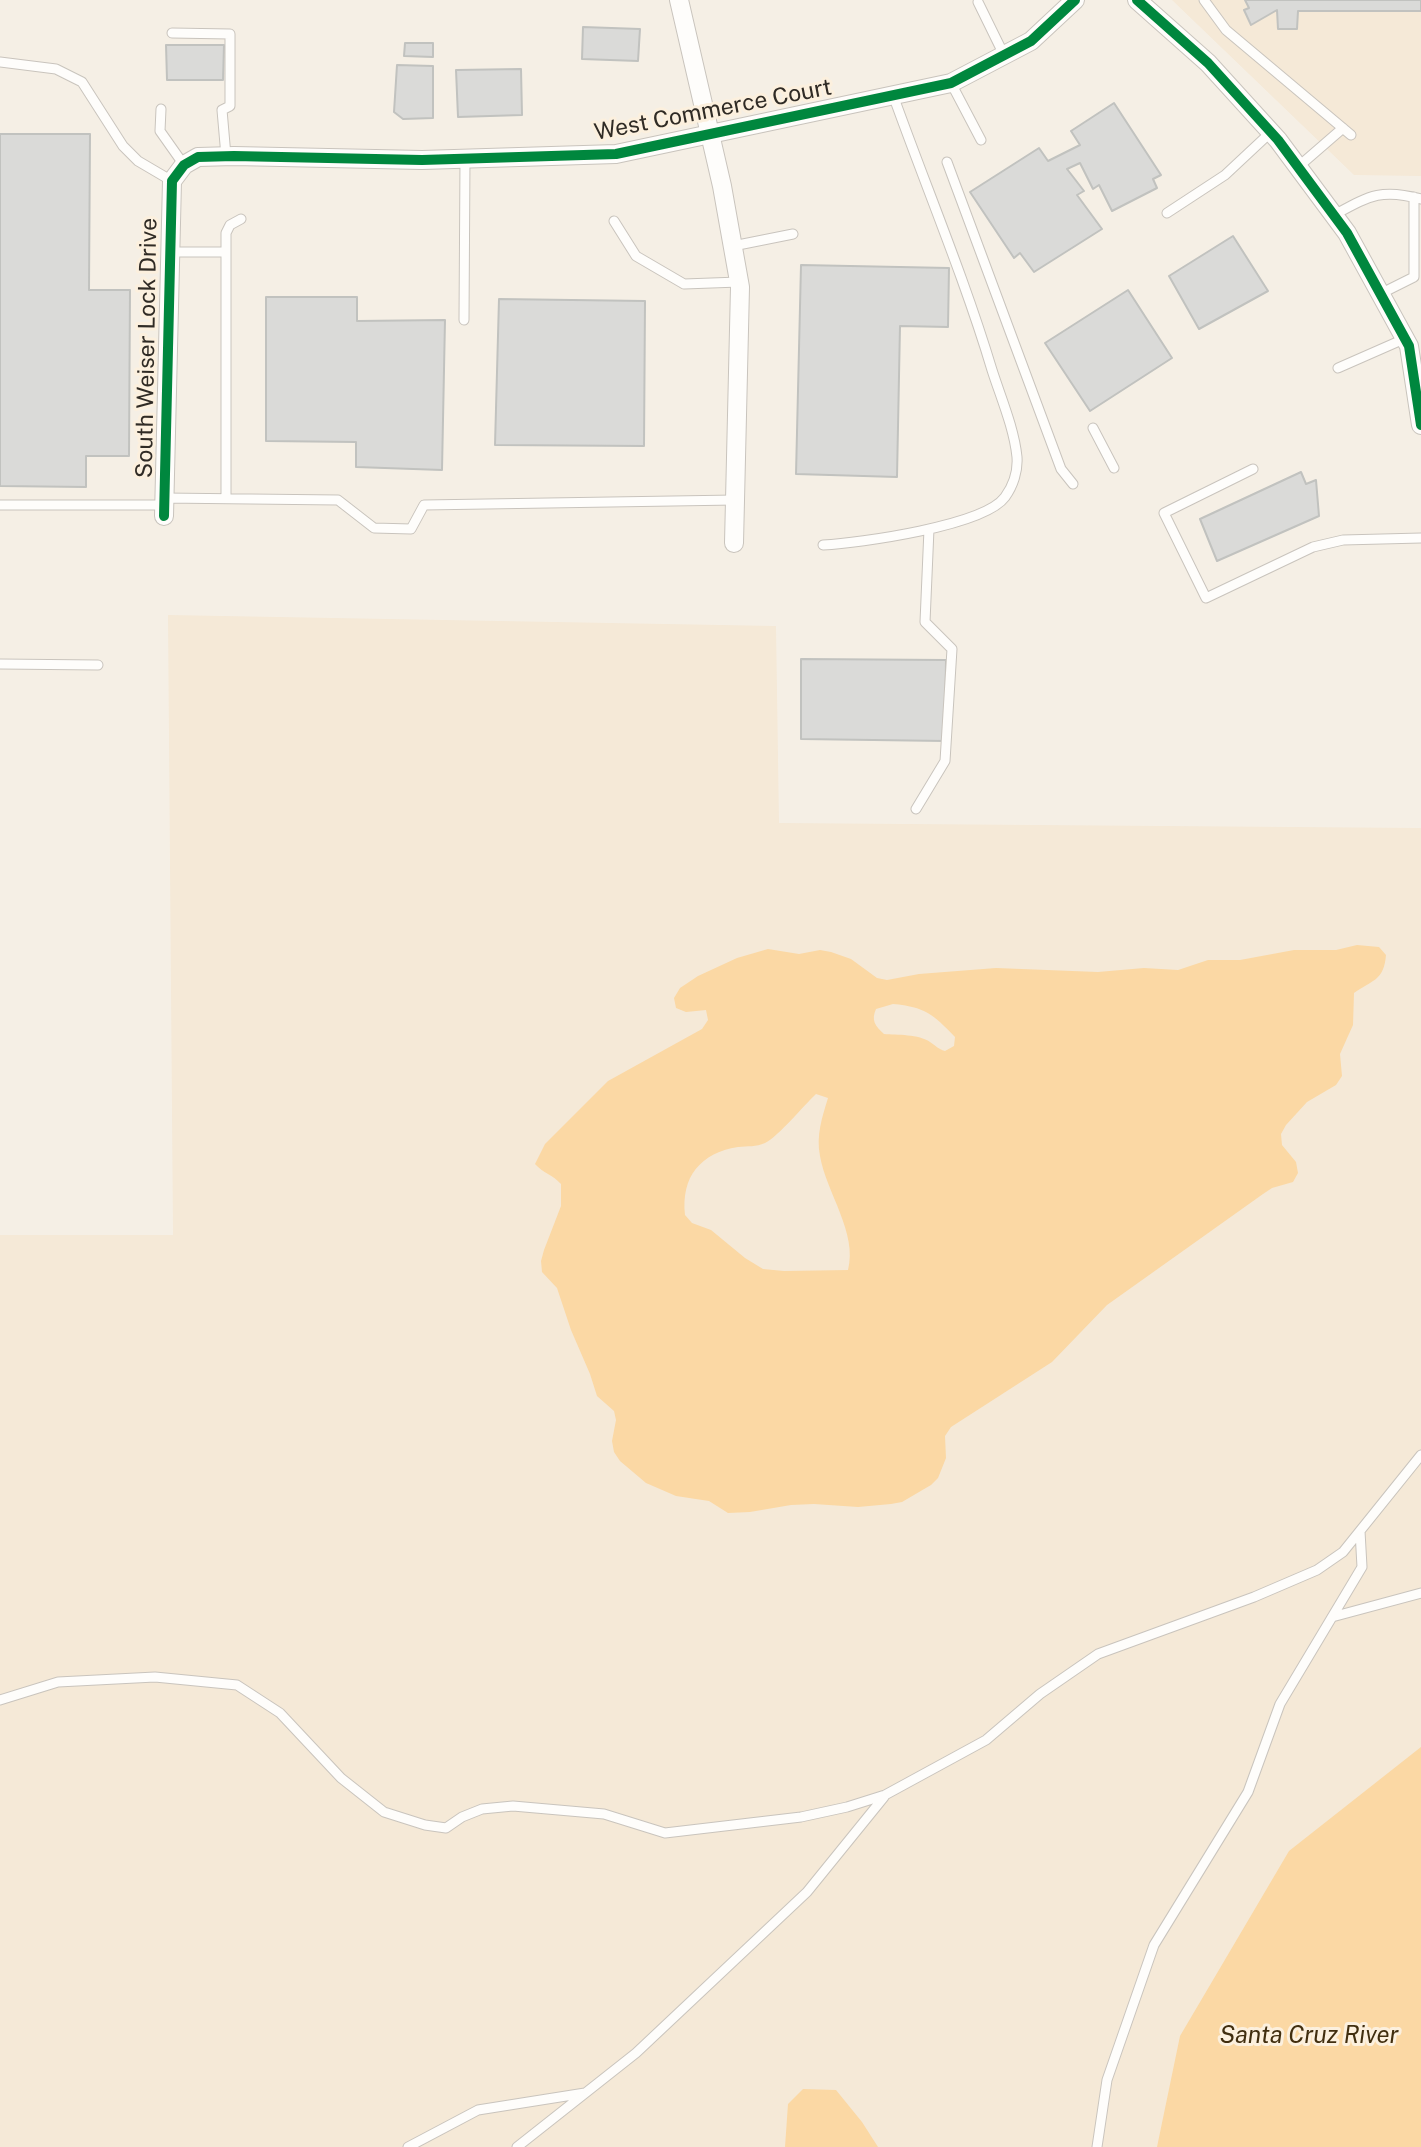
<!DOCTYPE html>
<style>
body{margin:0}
canvas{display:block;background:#f5efe5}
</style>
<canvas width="1421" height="2147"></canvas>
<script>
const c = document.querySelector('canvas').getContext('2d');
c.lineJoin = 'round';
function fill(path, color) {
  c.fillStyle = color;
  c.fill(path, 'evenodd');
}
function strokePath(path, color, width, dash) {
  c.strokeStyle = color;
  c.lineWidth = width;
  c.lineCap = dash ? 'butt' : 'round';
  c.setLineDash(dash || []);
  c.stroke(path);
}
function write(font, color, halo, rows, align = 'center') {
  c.font = font + ' "Public Sans",sans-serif';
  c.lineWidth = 6;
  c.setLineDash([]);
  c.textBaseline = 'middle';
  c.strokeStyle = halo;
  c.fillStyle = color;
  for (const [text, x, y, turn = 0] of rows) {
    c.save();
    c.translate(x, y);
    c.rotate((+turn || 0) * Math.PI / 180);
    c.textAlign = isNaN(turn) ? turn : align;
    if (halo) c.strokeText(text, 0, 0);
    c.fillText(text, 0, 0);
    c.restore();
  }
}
fill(new Path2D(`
 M1172 0H1421V176L1354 175Z
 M168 615 776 626 779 823 1421 828V2147H0V1235H173Z`), '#f5e9d7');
fill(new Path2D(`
 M1357 945 1379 947 1386 955C1384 981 1372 980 1354 993L1353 1025 1340 1054 1342 1076 1336 1085 1307 1102 1286 1125 1281 1134 1282 1145 1296 1162 1298 1173 1293 1182 1272 1188 1263 1194 1107 1305 1052 1362 951 1427 945 1436 946 1458 938 1478 931 1485 902 1502 891 1504 858 1507 814 1504 791 1505 750 1512 728 1513 709 1501 676 1496 646 1483 620 1461 614 1452 612 1441 616 1420 614 1411 597 1396 590 1374 571 1330 557 1288 542 1272 541 1261 544 1250 561 1206V1184C553 1175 543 1173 535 1164L545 1144 608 1081 702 1029 708 1020 706 1010 686 1012 676 1008 674 998 680 988 698 976 737 958 768 949 799 954 820 950 831 952 851 959 877 978 887 980 919 974 996 968 1098 972 1144 968 1178 970 1208 960H1240L1294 950H1336ZM893 1004C925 1007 933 1014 955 1037L954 1046 945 1051C938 1049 936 1046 930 1042 919 1034 897 1035 884 1034 875 1026 871 1020 876 1009ZM816 1094 828 1098C822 1118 816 1135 820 1156 826 1192 858 1233 848 1270L784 1271 763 1269 745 1258 711 1230 692 1223 685 1215C681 1177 700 1153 738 1147 748 1146 756 1147 765 1143 779 1136 803 1106 816 1094Z
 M1421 1747V2147H1157L1180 2036 1289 1851Z
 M803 2089 836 2090 862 2122 878 2147H785L788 2104Z`), '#fbd8a4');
const building = new Path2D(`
 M1245 0H1421V11H1298L1297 29H1278L1277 10 1251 25 1244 10 1249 8Z
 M583 27 640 29 638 61 582 59Z
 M405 43H433V57L404 56Z
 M166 45H224L223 80H167Z
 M397 65 433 66V118L403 119 394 112Z
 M521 69 522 115 458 117 456 70Z
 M1114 103 1161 175 1153 179 1157 188 1112 211 1099 185 1093 189 1080 163 1067 169 1084 191 1077 195 1102 229 1034 272 1020 253 1014 258 970 192 1039 148 1048 161 1080 145 1071 131Z
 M0 134H90L89 290H130L129 456H86V487L0 486Z
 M1233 236 1268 291 1199 329 1169 276Z
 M801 265 949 268 948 327 900 326 897 477 796 474Z
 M1128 290 1172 358 1090 411 1045 343Z
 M266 297H357V321L445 320 442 470 356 467V442L266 441Z
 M499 299 645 301 644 446 495 445Z
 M1301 472 1306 484 1316 480 1319 516 1217 561 1200 519Z
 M801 659 946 660 945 741 801 739Z`);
fill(building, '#dadad8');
strokePath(building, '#c1c2bf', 2);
const lane = new Path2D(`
 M1204 0 1226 30 1351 135
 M978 2 1004 55
 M172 33 230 34V106L222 110 226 156
 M0 62 56 69 82 82 123 146 138 161 172 181
 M951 83 981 140
 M161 109 160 131 184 165
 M947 162 1061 469 1073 484
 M1298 167 1343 128
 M1167 213 1225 175 1271 132
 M1334 215C1369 196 1381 188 1421 199
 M614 221 636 256 684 284 739 282
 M733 246 793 234
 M170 252H226
 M1380 294 1414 277V197
 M464 320 465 159
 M1338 368 1404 339
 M1093 428 1114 468
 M1253 469 1164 513 1206 598 1313 547 1343 540 1421 538
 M164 498 338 500 374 528 411 529 424 505 735 500
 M226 498V233L230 225 241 219
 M0 505H164
 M823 545C859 543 984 526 1005 497 1013 486 1018 471 1017 457 1014 428 1001 398 992 370 964 277 926 187 893 95
 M0 664 98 665
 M916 809 945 761 952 649 925 622 929 529
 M1332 1617 1421 1593
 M0 1700 58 1682 155 1677 237 1685 280 1713 341 1778 384 1812 425 1825 446 1828 462 1817 482 1809 513 1806 604 1814 665 1833 801 1817 847 1807 885 1795 986 1740 1040 1694 1098 1654 1254 1597 1317 1570 1343 1552 1421 1455
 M408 2147 478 2110 585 2093
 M517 2147 636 2053 807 1892 884 1797
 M1097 2147 1107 2080 1154 1945 1248 1792 1280 1704 1362 1567 1360 1531`);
const street = new Path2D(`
 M679 0 722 186 740 287 734 543
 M1137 0 1208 63 1278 140 1347 233 1409 346 1421 425
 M164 516 172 181 184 165 198 157 234 156 422 160 616 154 951 83 1031 41 1075 0`);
strokePath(lane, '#c9c4bd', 11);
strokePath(street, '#c9c4bd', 20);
strokePath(lane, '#fefdfb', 9);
strokePath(street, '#fefdfb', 18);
strokePath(new Path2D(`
 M1137 0 1208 63 1278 140 1347 233 1409 346 1421 425
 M164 516 172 181 184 165 198 157 234 156 422 160 616 154 951 83 1031 41 1075 0`), '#00873e', 10);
write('23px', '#302b25', '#fcf0de', [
 ["West Commerce Court",713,110,-11],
 ["South Weiser Lock Drive",147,348,-89]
]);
write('italic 24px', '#412e0f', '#fcf0de', [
 ["Santa Cruz River",1309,2036]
]);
</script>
